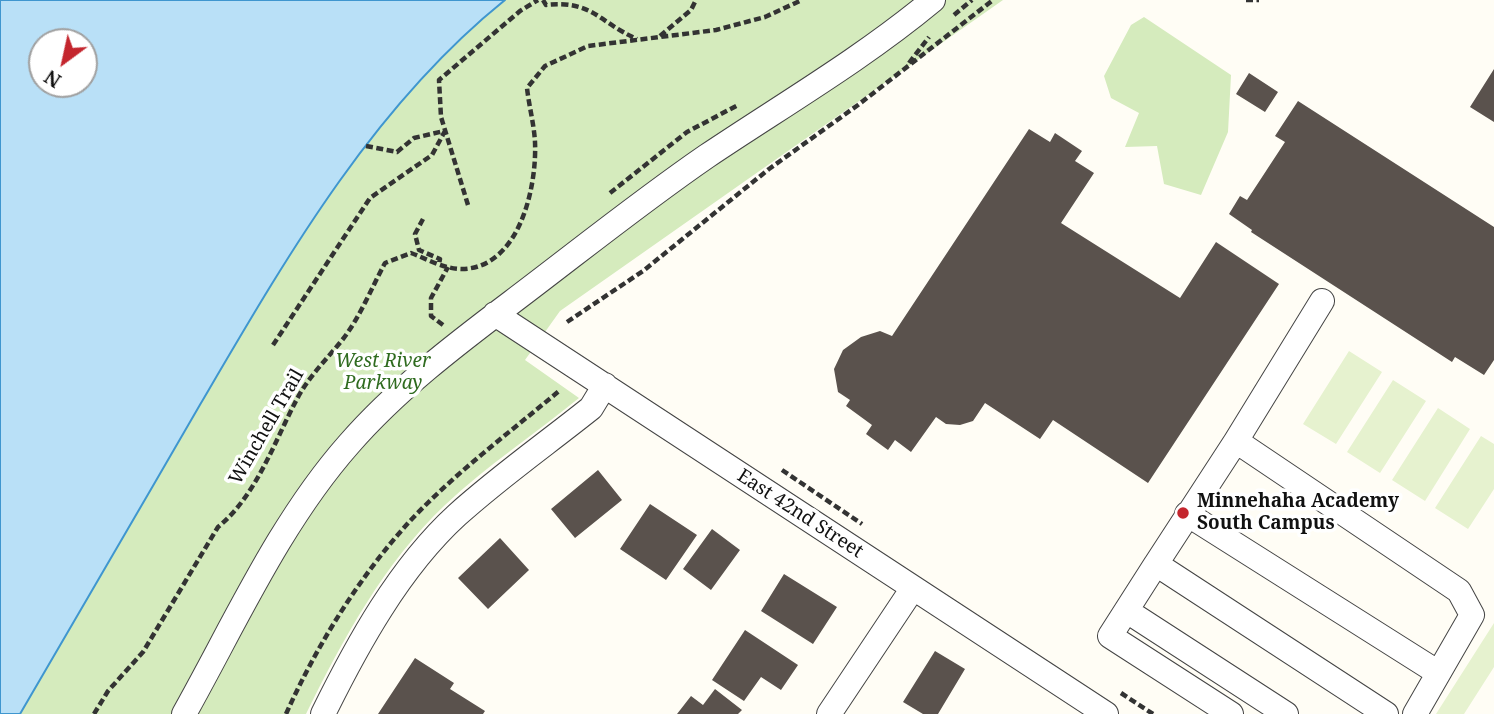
<!DOCTYPE html>
<style>
body{margin:0}
#map{position:relative;width:1494px;height:714px;overflow:hidden;background:#fffdf5;font-family:"Noto Serif",serif}
canvas{display:block}
.north{position:absolute;left:28px;top:28px;width:70px;height:70px;box-sizing:border-box;background:#fff;border:2px solid #a0a0a0;border-radius:50%;rotate:213deg;font-size:19px;font-weight:700;line-height:28px;text-align:center;color:#111}
.north::after{content:'';display:block;margin:auto;width:24px;height:32px;background:#c4262e;clip-path:polygon(50% 0,100% 100%,50% 72%,0 100%)}
</style>
<div id="map">
<canvas width="1494" height="714"></canvas>
<div class="north">N</div>
</div>
<script>
const c = document.querySelector('canvas').getContext('2d');
c.lineJoin = 'round';
function fill(path, color) {
  c.fillStyle = color;
  c.fill(path, 'evenodd');
}
function strokePath(path, color, width, dash) {
  c.strokeStyle = color;
  c.lineWidth = width;
  c.lineCap = dash ? 'butt' : 'round';
  c.setLineDash(dash || []);
  c.stroke(path);
}
function write(font, color, halo, rows, align = 'center') {
  c.font = font + ' "Noto Serif",serif';
  c.lineWidth = 7;
  c.setLineDash([]);
  c.textBaseline = 'middle';
  c.strokeStyle = halo;
  c.fillStyle = color;
  for (const [text, x, y, turn = 0] of rows) {
    c.save();
    c.translate(x, y);
    c.rotate((+turn || 0) * Math.PI / 180);
    c.textAlign = isNaN(turn) ? turn : align;
    if (halo) c.strokeText(text, 0, 0);
    c.fillText(text, 0, 0);
    c.restore();
  }
}
fill(new Path2D(`
 M505 0H1003L560 311 525 360 579 398C535 434 486 466 445 505 384 563 343 639 306 714H20C80 610 141 507 201 403 286 258 373 106 505 0Z
 M1144 17 1231 75 1228 132 1201 195 1164 184 1157 146 1125 147 1139 113 1111 98 1104 76 1131 25Z`), '#d5ebbd');
fill(new Path2D(`
 M1349 351 1382 372 1336 444 1303 424Z
 M1393 380 1426 401 1380 473 1347 452Z
 M1438 408 1470 429 1425 501 1392 480Z
 M1481 436 1494 444V489L1468 529 1435 508Z
 M1494 623V667L1464 714H1436Z`), '#e6f2cf');
const water = new Path2D(`
 M0 0H505C373 106 286 258 201 403 141 507 80 611 20 714H0ZM42 42H84V84H42Z`);
fill(water, '#b9e0f7');
strokePath(water, '#3f96cf', 2);
fill(new Path2D(`
 M1494 69V122L1470 107Z
 M1249 73 1278 92 1265 112 1236 94Z
 M1298 101 1494 227V360L1484 375 1455 357 1452 362 1251 232 1252 230 1229 214 1240 196 1247 200 1285 142 1275 136Z
 M1029 129 1050 142 1055 133 1082 151 1075 161 1094 173 1061 223 1180 298 1216 242 1279 284 1148 483 1053 420 1040 439 985 403 973 421 960 425 946 424 936 417 911 452 895 440 888 450 866 434 872 425 846 406 850 400 838 392 834 369 843 350 861 337 880 331 892 336Z
 M598 470 622 500 575 538 551 509Z
 M650 504 697 535 666 580 620 549Z
 M712 529 740 550 711 590 683 569Z
 M500 538 529 570 488 609 458 578Z
 M784 574 837 607 813 644 761 611Z
 M745 630 798 665 781 690 761 677 744 701 712 680Z
 M935 651 965 669 938 714H923L903 702Z
 M415 658 454 683 450 689 485 711 483 714H378Z
 M715 689 742 710 738 714H677L691 696 703 705Z`), '#5a524d');
const minor = new Path2D(`
 M495 314 1106 714
 M1236 441 1322 301
 M1187 514 1437 672
 M1156 564 1236 441 1459 591 1472 615 1415 714
 M1127 611 1286 714
 M184 714C235 623 280 522 349 444 396 390 455 345 512 302 577 253 640 202 707 156 783 105 862 59 933 0
 M323 714C357 645 399 568 457 515 499 477 546 444 591 408L605 385
 M829 714 913 588
 M1231 714 1110 636 1156 564 1386 714`);
strokePath(minor, '#444', 26);
strokePath(new Path2D(`
 M543 0 546 5C593 0 598 22 637 39
 M1246 0H1259
 M954 15 972 0
 M660 36 691 10 696 0
 M909 63 929 37
 M366 146 397 152 414 138 444 131
 M610 193 687 132 738 105
 M468 205 441 117 439 80 520 11 538 0
 M423 219 415 234 419 250 440 259 439 264
 M567 322 643 271 769 169 858 105 993 0
 M443 325 431 316V298L448 267
 M273 345 370 198 432 155 445 131
 M782 470 862 524
 M1121 693 1153 714
 M94 714 108 691 143 652 218 527C257 495 274 442 297 399 309 376 327 359 343 339 360 317 372 287 385 263L411 253C427 259 444 269 462 269 519 268 537 188 535 142 534 124 529 106 527 88L545 66 588 46 716 30 765 17 802 0
 M286 714C317 645 359 577 410 521 455 473 509 433 559 391`), '#333', 4.5, [7, 3.5]);
strokePath(minor, '#fff', 24);
for (const [x, y, r, color] of [
 [1183,513,7,"#c4262e"]
]) {
  const dot = new Path2D();
  dot.arc(x, y, r, 0, 2 * Math.PI);
  c.fillStyle = color;
  c.fill(dot);
  strokePath(dot, '#fff', 2.5);
}
write('italic 19px', '#2f6b1f', '#fff', [
 ["West River",383,362],
 ["Parkway",383,384]
]);
write('19px', '#111', '#fff', [
 ["Winchell Trail",267,427,-60],
 ["East 42nd Street",800,514,33]
]);
write('bold 19px', '#111', '#fff', [
 ["Minnehaha Academy",1197,502],
 ["South Campus",1197,524]
], 'left');
</script>
